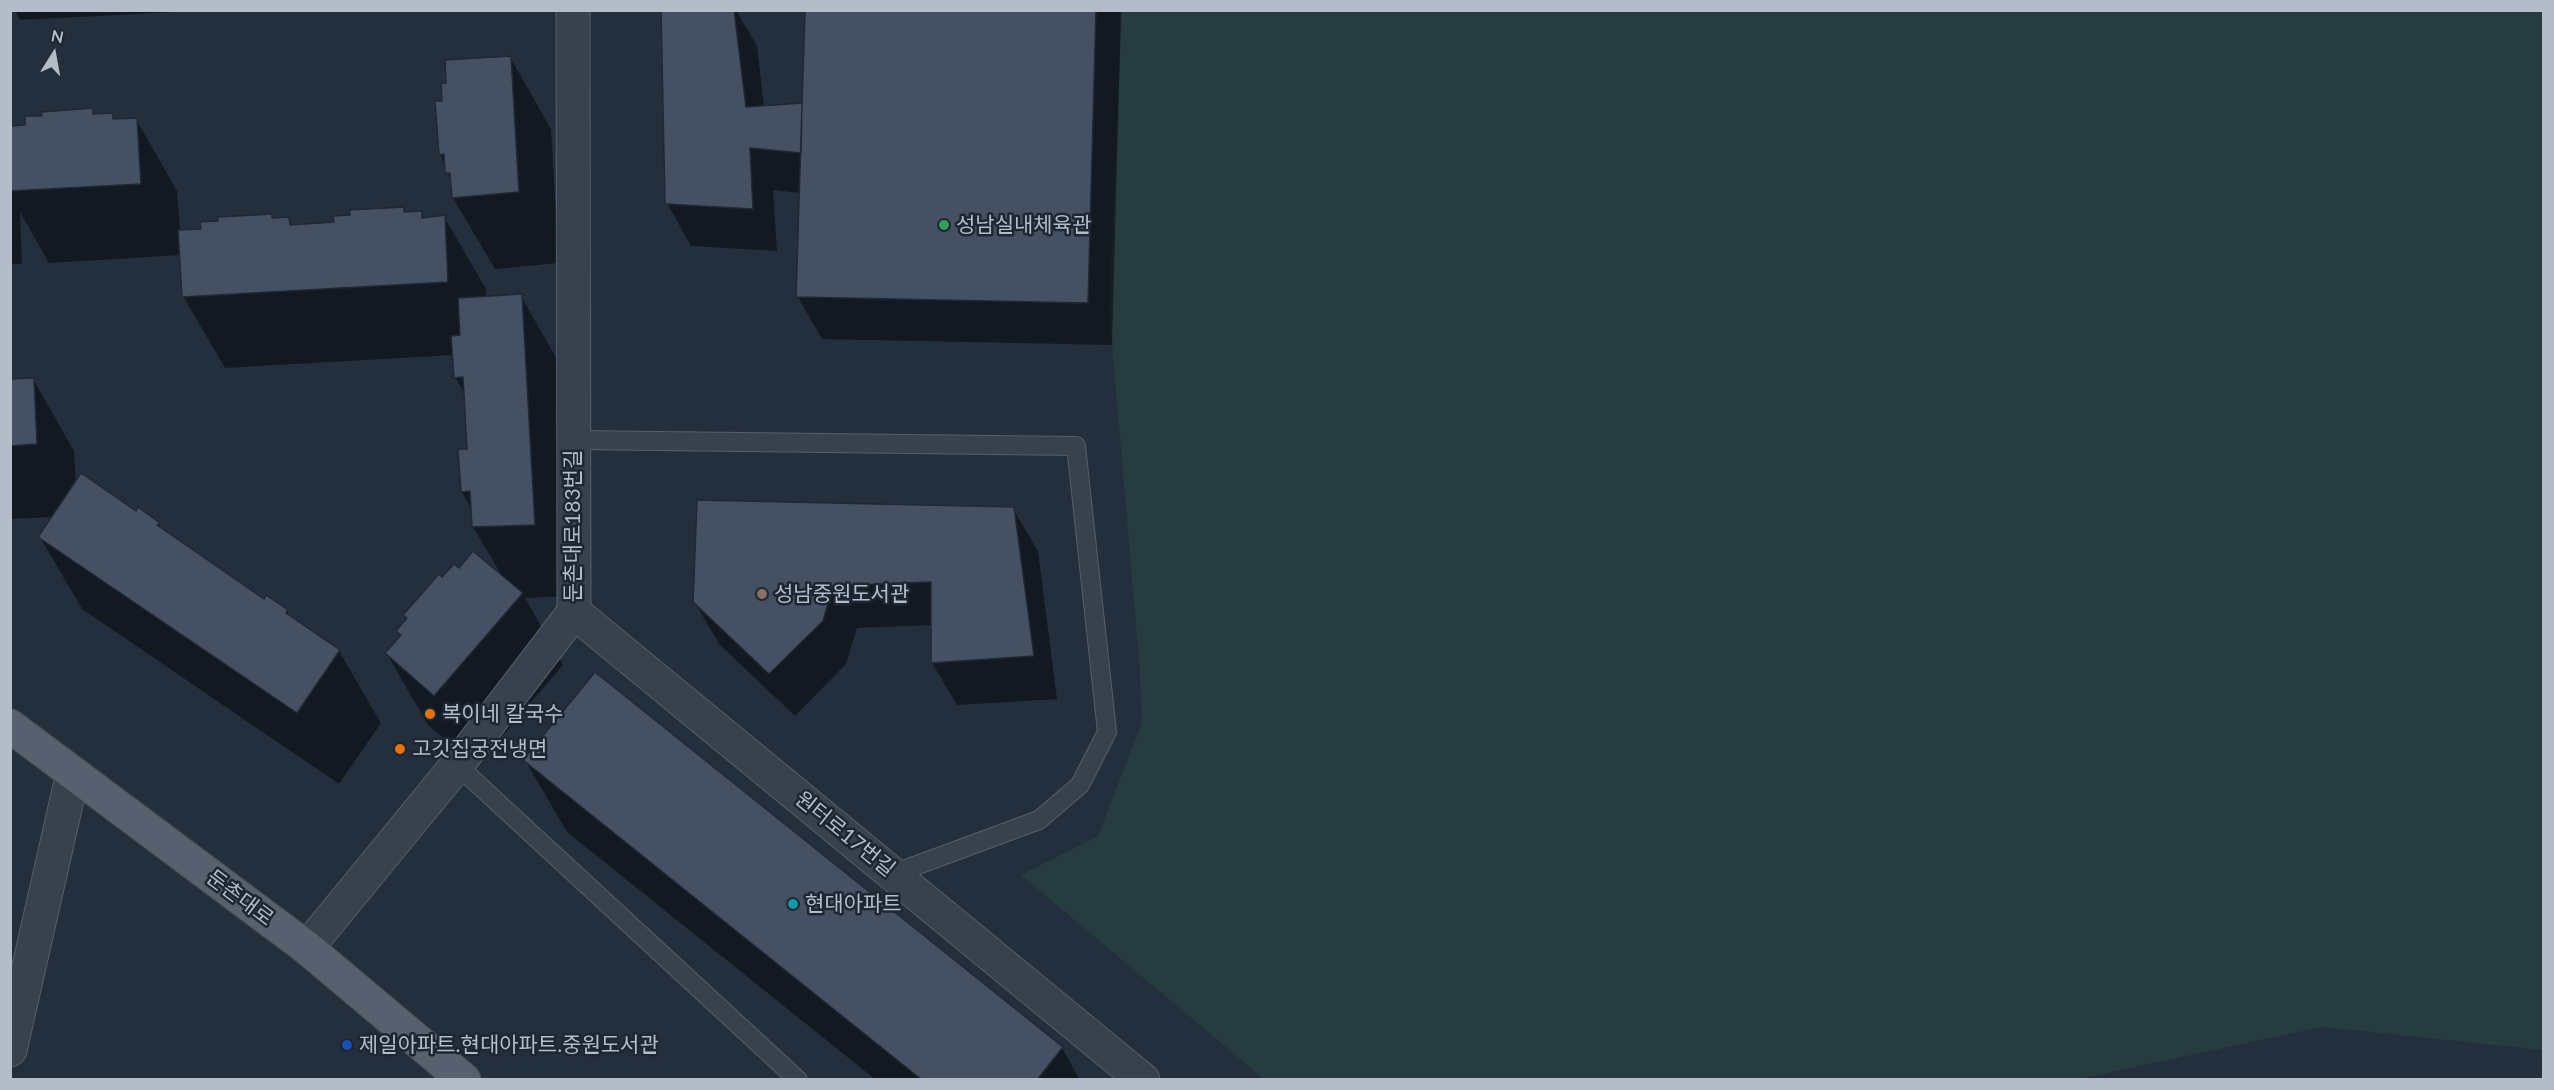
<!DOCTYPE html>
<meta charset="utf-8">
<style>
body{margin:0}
#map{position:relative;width:2554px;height:1090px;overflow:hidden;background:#242f3e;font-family:Lato,sans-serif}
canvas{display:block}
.frame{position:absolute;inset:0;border:12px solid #b4bcc9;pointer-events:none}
.north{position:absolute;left:24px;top:24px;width:60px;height:60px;-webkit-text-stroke:4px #1d2633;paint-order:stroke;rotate:11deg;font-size:16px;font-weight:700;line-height:24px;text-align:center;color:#b4bcc9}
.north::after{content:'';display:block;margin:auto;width:21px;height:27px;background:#b4bcc9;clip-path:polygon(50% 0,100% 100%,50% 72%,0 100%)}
</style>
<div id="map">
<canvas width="2554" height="1090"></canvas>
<div class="frame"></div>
<div class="north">N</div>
</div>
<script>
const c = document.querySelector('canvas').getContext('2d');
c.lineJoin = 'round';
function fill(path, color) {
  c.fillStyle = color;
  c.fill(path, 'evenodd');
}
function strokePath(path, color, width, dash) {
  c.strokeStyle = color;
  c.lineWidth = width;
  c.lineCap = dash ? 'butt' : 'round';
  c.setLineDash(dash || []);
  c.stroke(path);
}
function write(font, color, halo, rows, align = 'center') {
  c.font = font + ' Lato,"Noto Sans KR",sans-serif';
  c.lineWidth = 5;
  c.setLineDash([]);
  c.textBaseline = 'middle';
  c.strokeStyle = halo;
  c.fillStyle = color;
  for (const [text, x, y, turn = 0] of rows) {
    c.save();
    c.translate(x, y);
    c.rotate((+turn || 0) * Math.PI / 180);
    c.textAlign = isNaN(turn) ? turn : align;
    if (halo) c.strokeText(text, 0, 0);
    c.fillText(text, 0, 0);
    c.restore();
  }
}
fill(new Path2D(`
 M1122 11H2543V1050L2322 1027 2074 1080 1264 1079 1021 875 1098 836 1142 723 1140 672 1109 308Z`), '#263c3f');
fill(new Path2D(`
 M15 10H176V12L20 20Z
 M662 10H736L757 46 764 107 804 104 806 10H1121L1112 345 822 339 798 297 801 193 773 190 777 251 691 246 667 203Z
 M510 57 551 129 559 263 495 269 453 198 452 182 440 154 444 102Z
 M92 110 95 115 112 114 115 120 136 119 177 191 180 231H203L271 215 274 220 288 219 293 226 335 224 403 208 406 213H421L425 220 444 217 486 289V298L521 296 562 368 575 596 525 598 563 665 476 767 428 725 387 654 401 637 398 631 443 579 459 570 502 576 473 527 472 510 462 492 469 451 466 396 455 377 454 355 225 368 183 296 181 255 49 263 20 212 22 264H10V128L27 127Z
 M10 377 12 380 33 379 74 451 76 484 159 524 163 531 264 601 287 611 291 618 339 651 381 723 339 784 82 609 40 537 54 517 10 519Z
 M1013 509 1038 551 1057 699 957 705 932 663 933 625 857 628 846 664 795 716 719 644 694 601Z
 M595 674 1062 1048 1080 1080H876L567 832 525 760Z`), '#0007');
const building = new Path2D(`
 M661 10H734L746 107 802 103 801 153 750 148 753 209 665 204Z
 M805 10H1096L1088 303 796 297Z
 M511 56 519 192 452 198 450 173H445L444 154 439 155 435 101H442L441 83H446L445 60Z
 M93 108V114L113 113V119L137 118 141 184 10 191V126L25 125V116H42L41 112Z
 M404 207V212L422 211V218L445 215 448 282 182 297 178 230 201 229 200 222 218 221V217L272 214V218L289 217 290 225 334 222 333 216 350 215 349 210Z
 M522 294 535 525 472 527 470 491 461 492 458 449H467L463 377 454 378 451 336 460 335 458 298Z
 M34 378 37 444 10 446V379Z
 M81 473 136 511 138 507 160 523 157 525 264 599 266 595 288 610 286 613 340 650 297 713 38 537Z
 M697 500 1014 507 1034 656 931 663V582L833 586 823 621 769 674 693 602Z
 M473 551 523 593 434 696 385 653 401 635 396 631 407 618 403 615 439 574 442 577 454 564 459 568Z
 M595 672 1063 1047 1037 1080H922L523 760Z`);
fill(building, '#455162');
strokePath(building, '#1f2835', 1.5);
const lane = new Path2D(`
 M574 440 1076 446 1107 732 1080 785 1039 820 893 874
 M457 765 798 1080`);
const street = new Path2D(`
 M574 612 1143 1080
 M307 948 457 765 574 612 573 10
 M10 1050 73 773`);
const primary = new Path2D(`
 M10 726 307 948 464 1080`);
strokePath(lane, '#565f6c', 20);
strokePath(street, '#565f6c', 35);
strokePath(primary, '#414a57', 35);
strokePath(lane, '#38414e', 18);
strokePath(street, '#38414e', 33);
strokePath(primary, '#56606e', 33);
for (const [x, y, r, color] of [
 [944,225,6,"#2e9e5b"],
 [762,594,6,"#8d6e63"],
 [430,714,6,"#e8710a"],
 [400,749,6,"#e8710a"],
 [793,904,6,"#0f9aa8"],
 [347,1045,6,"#1a4fb4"]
]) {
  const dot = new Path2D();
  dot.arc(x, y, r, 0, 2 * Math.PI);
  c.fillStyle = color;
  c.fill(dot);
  strokePath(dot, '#1d2633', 2);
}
write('21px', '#b4bcc9', '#1d2633', [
 ["성남실내체육관",956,225],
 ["성남중원도서관",774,594],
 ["복이네 칼국수",442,714],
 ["고깃집궁전냉면",412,749],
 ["현대아파트",805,904],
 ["제일아파트.현대아파트.중원도서관",359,1045]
], 'left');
write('21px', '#b4bcc9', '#1d2633', [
 ["둔촌대로183번길",573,526,-90],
 ["원터로17번길",845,834,39],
 ["둔촌대로",240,898,37]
]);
</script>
